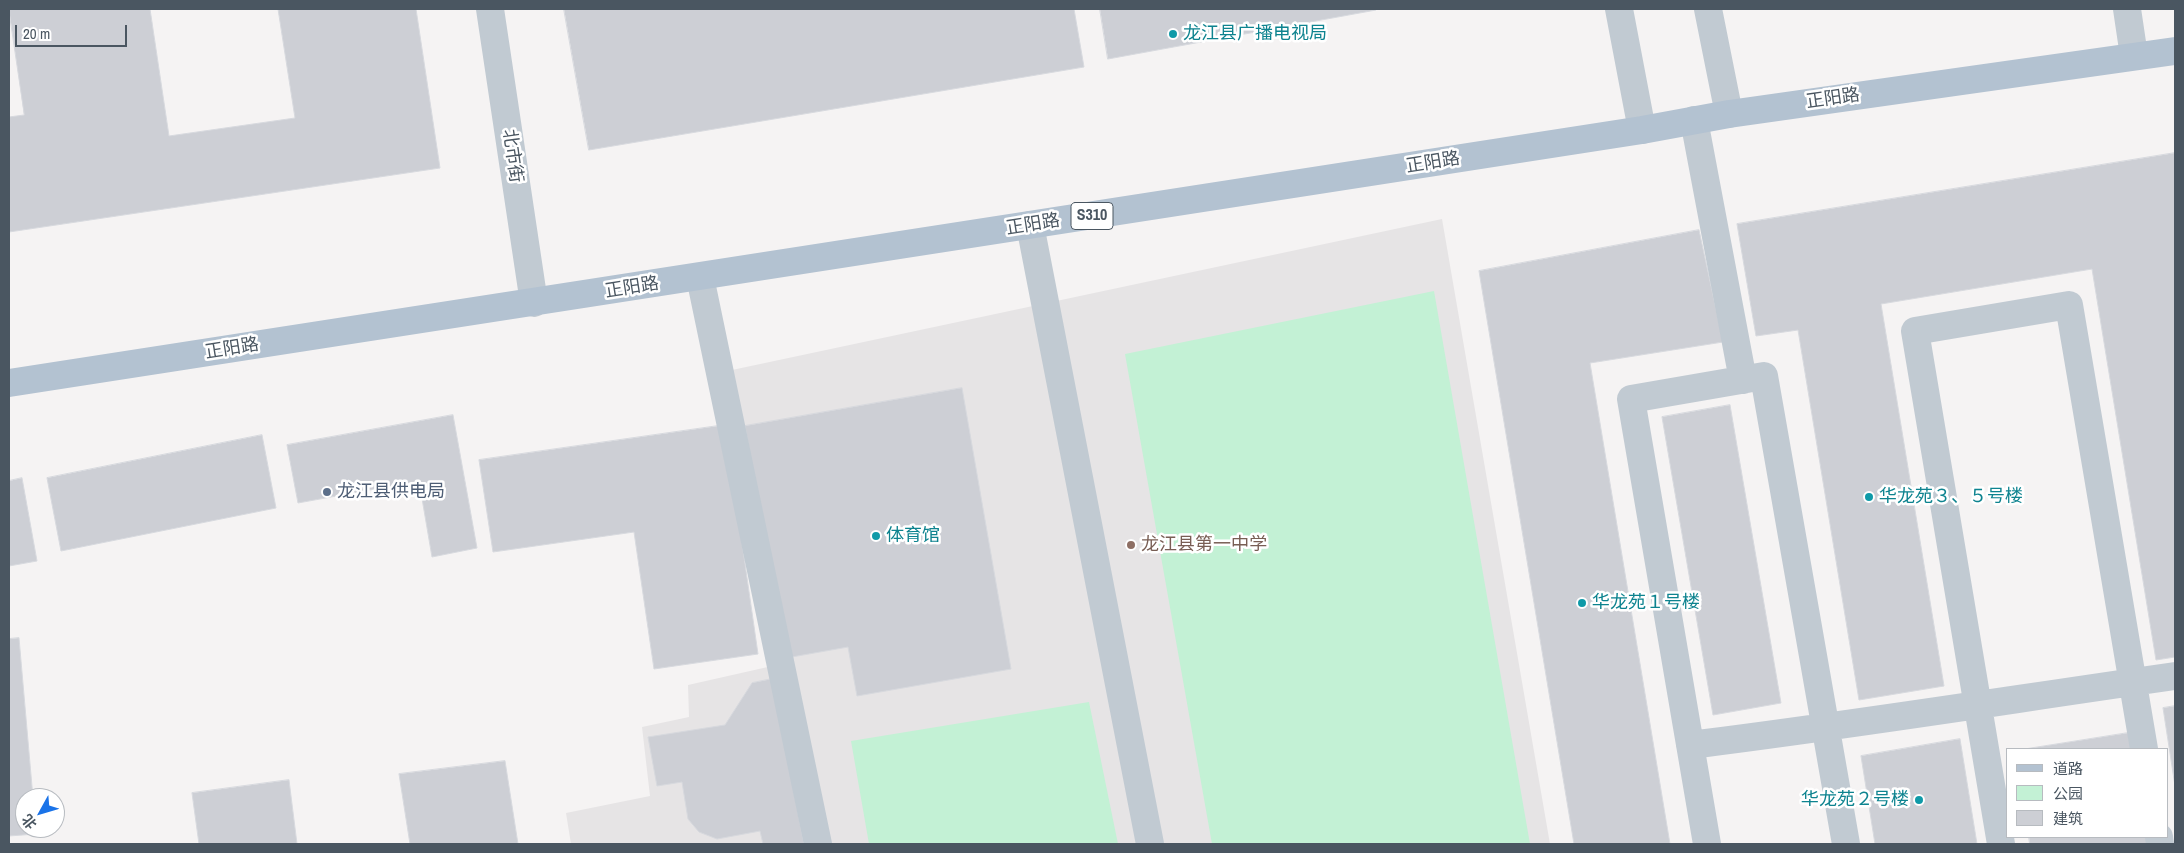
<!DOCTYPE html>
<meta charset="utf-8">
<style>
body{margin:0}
#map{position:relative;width:2184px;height:853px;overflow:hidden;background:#f5f3f3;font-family:"Archivo Narrow","Noto Sans SC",sans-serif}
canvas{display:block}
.frame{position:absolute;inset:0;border:10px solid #4a5661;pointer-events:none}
.legend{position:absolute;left:2006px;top:748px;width:162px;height:90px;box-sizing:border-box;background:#fff;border:1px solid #b7bbc0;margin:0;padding:6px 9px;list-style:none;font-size:15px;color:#4a5661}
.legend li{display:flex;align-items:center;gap:10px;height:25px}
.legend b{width:25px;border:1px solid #b7bbc0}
.north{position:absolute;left:15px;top:788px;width:50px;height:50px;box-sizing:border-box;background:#fff;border:1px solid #b7bbc0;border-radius:50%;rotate:231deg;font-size:14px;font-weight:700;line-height:20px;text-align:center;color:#4a5661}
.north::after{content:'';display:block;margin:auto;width:18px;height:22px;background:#1a73e8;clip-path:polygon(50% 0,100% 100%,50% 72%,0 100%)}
.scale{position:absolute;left:15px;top:25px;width:112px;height:22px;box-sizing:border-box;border:2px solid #4a5661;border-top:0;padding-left:6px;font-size:15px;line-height:18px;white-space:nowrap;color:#4a5661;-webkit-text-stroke:4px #fff;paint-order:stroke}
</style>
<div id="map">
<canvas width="2184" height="853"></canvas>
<div class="frame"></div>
<ul class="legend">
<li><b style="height:6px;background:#b3c2d1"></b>道路</li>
<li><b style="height:14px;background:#c3f1d5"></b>公园</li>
<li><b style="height:14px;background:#cdcfd5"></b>建筑</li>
</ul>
<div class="north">北</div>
<div class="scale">20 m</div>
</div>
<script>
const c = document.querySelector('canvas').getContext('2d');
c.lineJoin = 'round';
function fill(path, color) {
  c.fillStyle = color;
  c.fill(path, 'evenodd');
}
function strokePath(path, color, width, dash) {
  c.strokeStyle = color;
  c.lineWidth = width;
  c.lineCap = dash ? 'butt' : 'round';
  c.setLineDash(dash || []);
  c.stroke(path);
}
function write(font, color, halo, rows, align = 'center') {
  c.font = font + ' "Archivo Narrow","Noto Sans SC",sans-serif';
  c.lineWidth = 5;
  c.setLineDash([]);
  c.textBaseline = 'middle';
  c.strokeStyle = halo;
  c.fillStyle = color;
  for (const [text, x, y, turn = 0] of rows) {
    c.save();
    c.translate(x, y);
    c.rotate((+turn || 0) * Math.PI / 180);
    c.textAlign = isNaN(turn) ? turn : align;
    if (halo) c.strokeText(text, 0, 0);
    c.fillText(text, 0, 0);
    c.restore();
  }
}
fill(new Path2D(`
 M1442 219 1550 844H571L566 813 650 796 642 727 689 717 688 685 781 664 732 370Z`), '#e6e4e5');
fill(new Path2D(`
 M1434 291 1530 844H1212L1125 354Z
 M1089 702 1118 844H869L851 741Z`), '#c3f1d5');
const building = new Path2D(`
 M9 9H150L169 136 295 118 278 9H416L440 168 9 232V117L24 115Z
 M564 9H1074L1084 67 589 150Z
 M1100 9H1376V10L1108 59Z
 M2175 153V657L2156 660 2092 269 1881 304 1944 686 1859 700 1798 330 1756 336 1737 224Z
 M1699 230 1723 342 1590 363 1670 844H1574L1479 271Z
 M962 388 1011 669 857 696 848 647 786 658 745 426Z
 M1730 405 1781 703 1713 715 1662 417Z
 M453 415 477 548 432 557 419 481 298 503 287 445Z
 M725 425 758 654 654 669 634 532 493 552 479 460Z
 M262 435 276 508 61 551 47 478Z
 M22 478 37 561 9 566V481Z
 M19 638 33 798H25V828H36V834L9 836V639Z
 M772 679 804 844H763L760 831 717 839 699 832 688 819 682 782 657 786 648 737 725 725 752 683Z
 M2175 706V786L2163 708Z
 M2128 733 2131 749H2025Z
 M1960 739 1977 844H1875L1861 756Z
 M505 761 518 844H410L399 774Z
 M289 780 297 844H199L192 793Z
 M2029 837H2146L2147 844H2030Z`);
fill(building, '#cdcfd5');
strokePath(building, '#d7d9de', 1);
strokePath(new Path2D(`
 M1619 9 1642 130
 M1708 9 1729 114
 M2127 9 2134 56
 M1694 120 1743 380
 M1030 225 1150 844
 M700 277 818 844
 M1690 745C1852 725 2014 699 2175 676
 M2159 837 2160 844
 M1707 844 1631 399 1764 376 1846 844
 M2001 844 1915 331 2069 305 2144 749`), '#c1cad2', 28);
strokePath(new Path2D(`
 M490 9 534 303`), '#c1cad2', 28);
strokePath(new Path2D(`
 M9 383 1642 130 1729 114 2175 51`), '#b3c2d1', 28);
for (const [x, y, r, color] of [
 [1173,34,5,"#0f9aa8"],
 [327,492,5,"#5c6f8a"],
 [1869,497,5,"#0f9aa8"],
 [876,536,5,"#0f9aa8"],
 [1131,545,5,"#8d6e63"],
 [1582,603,5,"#0f9aa8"],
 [1919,800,5,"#0f9aa8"]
]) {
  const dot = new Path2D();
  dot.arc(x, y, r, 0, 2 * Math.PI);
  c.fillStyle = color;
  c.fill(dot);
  strokePath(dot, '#fff', 2);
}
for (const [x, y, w] of [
 [1092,216,42]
]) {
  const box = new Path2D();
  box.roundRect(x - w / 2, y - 13.5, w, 27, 4);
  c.fillStyle = '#fff';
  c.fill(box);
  strokePath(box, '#4a5661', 1);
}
write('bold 16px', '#4a5661', null, [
 ["S310",1092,216]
]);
write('18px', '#0d838f', '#fff', [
 ["龙江县广播电视局",1183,34],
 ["华龙苑３、５号楼",1879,497],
 ["体育馆",886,536],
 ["华龙苑１号楼",1592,603],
 ["华龙苑２号楼",1909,800,"right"]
], 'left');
write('18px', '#4a5661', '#fff', [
 ["正阳路",1833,99,-8],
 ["北市街",512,156,82],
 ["正阳路",1433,163,-9],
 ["正阳路",1033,225,-9],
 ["正阳路",632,288,-9],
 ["正阳路",232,349,-9]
]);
write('18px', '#4e5e75', '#fff', [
 ["龙江县供电局",337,492]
], 'left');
write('18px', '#785e54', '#fff', [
 ["龙江县第一中学",1141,545]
], 'left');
</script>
